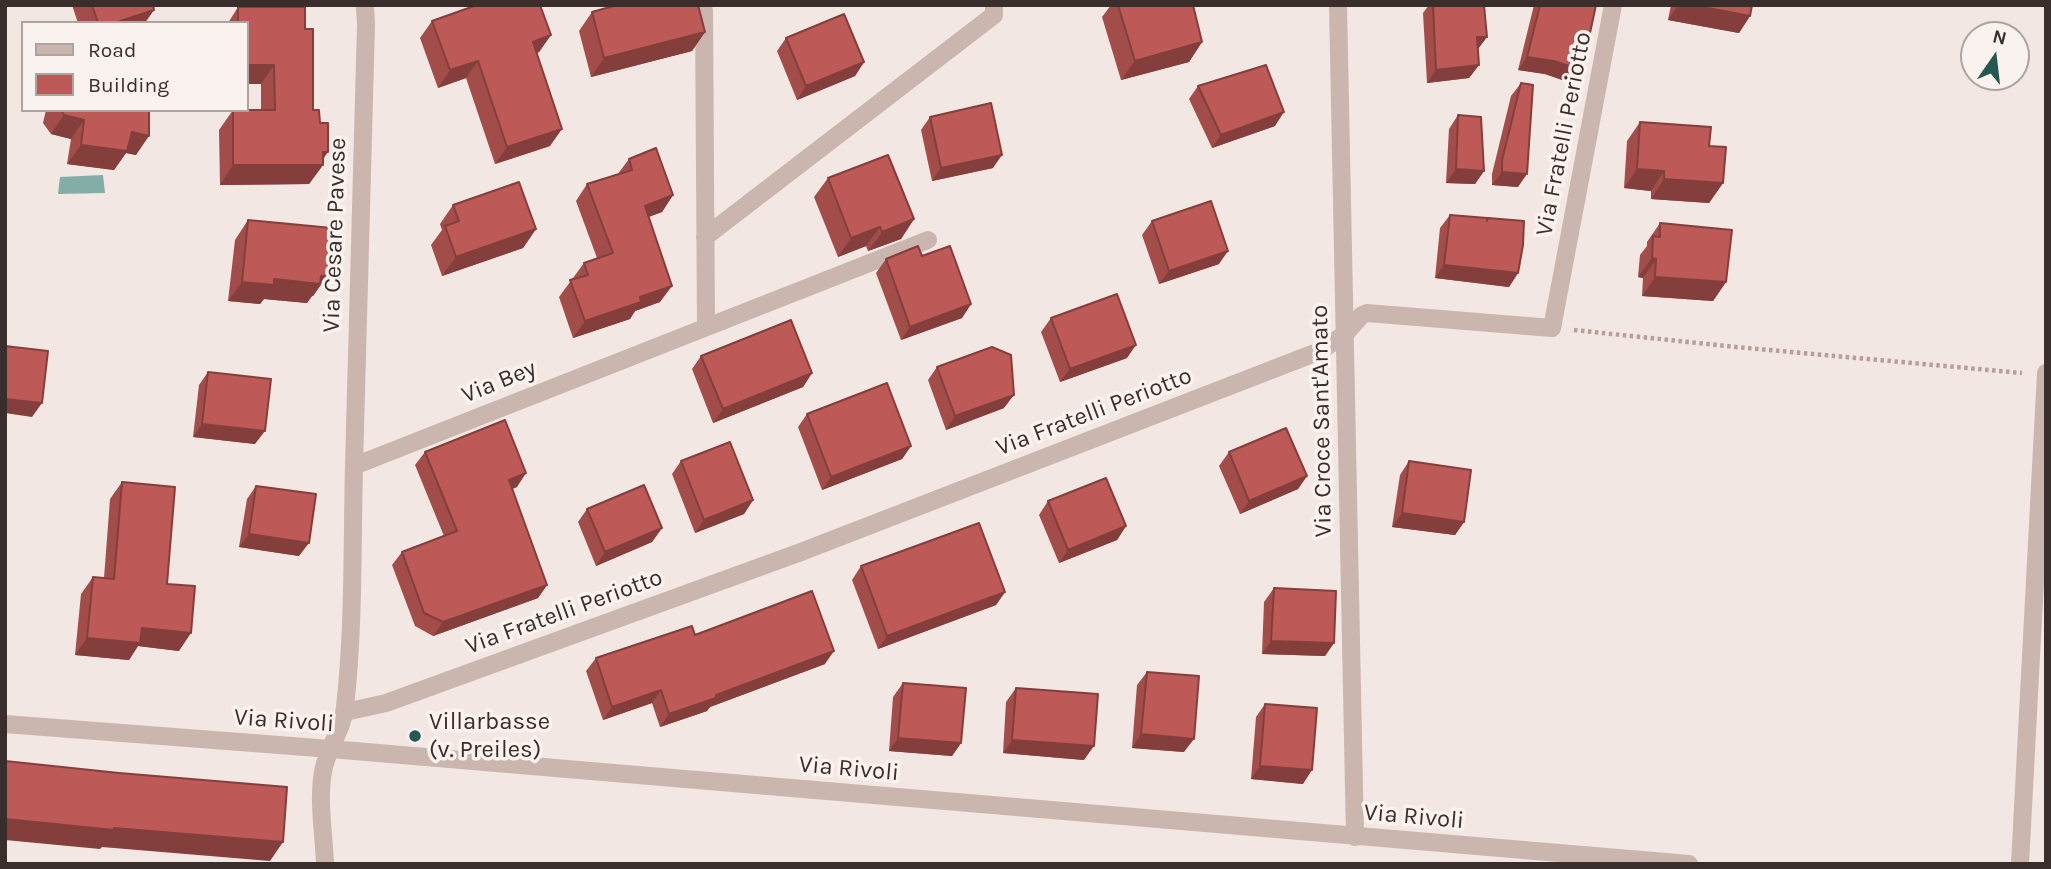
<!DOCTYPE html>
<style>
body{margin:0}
#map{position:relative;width:2051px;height:869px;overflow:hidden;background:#f2e7e2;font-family:Karla,sans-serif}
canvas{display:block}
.frame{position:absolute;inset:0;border:7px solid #392e2c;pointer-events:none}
.legend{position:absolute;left:21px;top:21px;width:228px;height:91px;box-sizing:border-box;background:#faf2ef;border:2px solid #ada4a1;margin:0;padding:9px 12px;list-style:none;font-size:21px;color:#392e2c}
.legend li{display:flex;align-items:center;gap:14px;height:35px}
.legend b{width:35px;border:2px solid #ada4a1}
.north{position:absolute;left:1960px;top:21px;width:70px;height:70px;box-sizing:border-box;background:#faf2ef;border:2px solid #ada4a1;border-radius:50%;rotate:14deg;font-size:19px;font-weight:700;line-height:28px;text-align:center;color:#392e2c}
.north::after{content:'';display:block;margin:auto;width:24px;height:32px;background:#245850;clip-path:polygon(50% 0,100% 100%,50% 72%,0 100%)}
</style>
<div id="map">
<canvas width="2051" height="869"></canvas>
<div class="frame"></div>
<ul class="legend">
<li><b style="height:9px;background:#cab5af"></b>Road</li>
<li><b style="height:19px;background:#bd5956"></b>Building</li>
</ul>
<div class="north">N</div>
</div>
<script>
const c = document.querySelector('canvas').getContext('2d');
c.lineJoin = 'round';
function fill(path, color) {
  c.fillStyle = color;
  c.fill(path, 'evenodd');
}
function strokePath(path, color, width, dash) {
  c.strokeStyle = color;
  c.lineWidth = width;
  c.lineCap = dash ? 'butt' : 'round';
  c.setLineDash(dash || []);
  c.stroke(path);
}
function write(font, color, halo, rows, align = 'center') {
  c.font = font + ' Karla,sans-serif';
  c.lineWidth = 7;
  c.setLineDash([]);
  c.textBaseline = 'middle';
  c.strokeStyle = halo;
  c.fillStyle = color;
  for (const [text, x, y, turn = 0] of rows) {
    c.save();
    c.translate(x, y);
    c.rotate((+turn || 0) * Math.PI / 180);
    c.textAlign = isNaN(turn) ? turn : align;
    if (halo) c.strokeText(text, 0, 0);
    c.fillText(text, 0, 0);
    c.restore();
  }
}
fill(new Path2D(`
 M103 175 105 193 58 194 60 177Z`), '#83ada6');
strokePath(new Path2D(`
 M1574 330 1736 347 2022 373`), '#b69f99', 4.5, [3.5, 3.5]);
strokePath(new Path2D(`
 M1338 5 1355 837
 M704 10 706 327
 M705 237 994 15V5
 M354 466 366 25 365 5
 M345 712 386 703 801 552 1320 351 1345 334 1362 315 1367 313 1552 328 1613 5
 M5 724 331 749 1689 864
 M325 864C324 833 317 797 324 767 329 746 343 729 345 707 354 627 352 546 354 466L928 240
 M2020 864 2046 373`), '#cab5af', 18);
fill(new Path2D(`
 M72 5H153L145 23H78Z
 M1111 5H1193L1202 42 1189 62 1121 80 1102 17Z
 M1429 5H1484L1487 37 1478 49 1479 65 1469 78 1427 83 1423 13Z
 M1534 5H1596L1580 58 1578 69 1568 82 1545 74 1518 70Z
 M1671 5H1752L1750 16 1739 33 1668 20Z
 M238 7 305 29 313 110 323 159V165L309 184 220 185 219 130 233 110H261V84L247 23H228Z
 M592 12 705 32 692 51 591 77 579 31Z
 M432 21 551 35 539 52 537 53 550 146 495 164 466 78 438 88 420 38Z
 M786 38 864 62 855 76 797 100 777 51Z
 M1521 83 1518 187 1492 185V174L1511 96Z
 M1198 86 1275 126 1212 148 1189 99Z
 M46 110H149L136 155 126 153 114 170 67 164 71 139 51 134 43 123Z
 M1458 115 1484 171 1475 184 1446 183 1449 129Z
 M930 117 993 168 932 181 921 130Z
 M1640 122 1709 146 1723 183 1709 203 1651 199V191L1624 188 1627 141Z
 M629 159 673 195 662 212 649 217 660 302 635 311 630 319 573 338 559 297 584 263 597 258 576 201 587 184 617 175Z
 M828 178 914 219 901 239 868 251 866 246 838 257 814 197Z
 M453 205 536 229 523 248 442 276 431 245 442 230 440 224Z
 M1450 215 1518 273 1509 287 1435 278 1440 228Z
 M248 220 327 276 313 296H312L307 303 264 299 260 304 228 301 235 240Z
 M1152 221 1219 264 1159 284 1142 235Z
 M1660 223 1726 282 1713 301 1642 296 1643 278 1638 277 1640 255 1647 246V242Z
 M922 256 971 304 962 318 901 340 876 273 886 259Z
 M1051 318 1127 358 1060 382 1041 332Z
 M701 356 812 373 803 387 713 423 692 369Z
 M937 367 1004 408 946 430 928 380Z
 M208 372 255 444 193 437 199 385Z
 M807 414 911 446 902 459 822 490 798 427Z
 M425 452 517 487 512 489 547 585 538 598 433 636 415 626 392 565 402 552 444 536 415 465Z
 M1229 452 1307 476 1298 489 1240 514 1219 466Z
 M681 461 753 500 744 514 695 533 672 474Z
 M1409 461 1464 522 1455 535 1392 527 1400 475Z
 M122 482 167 584 179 651 138 646 129 660 75 655 81 594 93 577 104 578 110 499Z
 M256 486 299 556 239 547 247 499Z
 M1048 501 1126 526 1117 540 1059 563 1039 515Z
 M587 509 662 528 652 542 596 566 578 522Z
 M861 566 1005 592 996 605 878 649 852 580Z
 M1274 588 1334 643 1325 656 1262 654 1264 602Z
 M695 635 825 664 710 707 707 711 660 727 652 703 603 720 586 671 596 658Z
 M1147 672 1184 752 1132 748 1137 685Z
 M903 683 961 743 952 756 889 751 893 697Z
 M1016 688 1084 760 1003 753 1006 702Z
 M1265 704 1303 784 1251 779 1256 717Z`), '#a34d4a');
fill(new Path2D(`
 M1678 5H1692L1750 16 1739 33 1668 20Z
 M154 10 145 23H114Z
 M705 32 692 51 591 77 604 58Z
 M551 35 539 52 521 59 533 42Z
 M1477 37H1487L1477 50Z
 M1202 42 1189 62 1121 80 1135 61Z
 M1582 46 1587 47 1578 61Z
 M1527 57 1554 61 1578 69 1568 82 1545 74 1518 70Z
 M478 61 466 78 438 88 450 70Z
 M864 62 855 76 797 100 806 86Z
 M247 65H274L261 84H247Z
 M1479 65 1469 78 1427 83 1436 70Z
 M1284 112 1275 126 1212 148 1221 135Z
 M64 115 84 120 71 139 51 134Z
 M562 129 550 146 495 164 507 147Z
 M132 132 149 136 136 155 126 153 114 170 67 164 81 145Z
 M323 152H328L319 165H323L309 184 220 185 233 165Z
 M1002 155 993 168 932 181 941 168Z
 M1456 169 1484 171 1475 184 1446 183Z
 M1637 169 1664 171 1651 191 1624 188Z
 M1502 172 1527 174 1518 187 1492 185Z
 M1664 179 1723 183 1709 203 1651 199Z
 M673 195 662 212 633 222 645 206Z
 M914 219 901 239 868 251 882 232Z
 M880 227 866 246 838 257 851 238Z
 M536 229 523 248 442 276 456 257Z
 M1228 251 1219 264 1159 284 1169 271Z
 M1652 258 1656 259 1643 278 1638 277Z
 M1444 265 1518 273 1509 287 1435 278Z
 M321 276H327L313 296H312L307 303 264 299 260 304 228 301 242 282Z
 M1655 277 1726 282 1713 301 1642 296Z
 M672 286 660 302 635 311 630 319 573 338 585 321 640 297Z
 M971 304 962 318 901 340 910 327Z
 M1136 345 1127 358 1060 382 1070 369Z
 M812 373 803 387 713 423 723 409Z
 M1014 395 1004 408 946 430 955 416Z
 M5 399 42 403 32 417 5 413Z
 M202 424 265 431 255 444 193 437Z
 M911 446 902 459 822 490 831 477Z
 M526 473 517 487 500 494 509 480Z
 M1307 476 1298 489 1240 514 1249 501Z
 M753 500 744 514 695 533 704 520Z
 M1402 513 1464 522 1455 535 1392 527Z
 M1126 526 1117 540 1059 563 1068 550Z
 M662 528 652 542 596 566 605 552Z
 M249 534 309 543 299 556 239 547Z
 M547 585 538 598 433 636 443 622Z
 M1005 592 996 605 878 649 887 636Z
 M142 628 191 633 179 651 138 646 129 660 75 655 87 638Z
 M1271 641 1334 643 1325 656 1262 654Z
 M834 651 825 664 710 707 707 711 660 727 669 714Z
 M661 690 652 703 603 720 612 707Z
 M1141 734 1194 739 1184 752 1132 748Z
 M898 738 961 743 952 756 889 751Z
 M1012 740 1094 746 1084 760 1003 753Z
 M1260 766 1312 770 1303 784 1251 779Z
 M5 819 283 842 270 861 102 847 100 849 5 840Z`), '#843e3c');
const building = new Path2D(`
 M92 5H153L154 10 114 23H98Z
 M477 5H540L551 35 533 42 562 129 507 147 478 61 450 70 432 21Z
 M617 5H698L705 32 604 58 592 12Z
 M1118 5H1193L1202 42 1135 61Z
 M1433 5H1484L1487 37H1477L1479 65 1436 70Z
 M1540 5H1596L1587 47 1582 46 1578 69 1554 61 1527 57Z
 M1692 5H1752L1750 16Z
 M238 7H305V29H313V110H319L320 123H328V152H323V165H233V110H275L274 65H247V23H238Z
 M844 14 864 62 806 86 786 38Z
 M1266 65 1284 112 1221 135 1198 86Z
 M1521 83 1533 85 1527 174 1502 172V160Z
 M991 103 1002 155 941 168 930 117Z
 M61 110H149V136L132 132 127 151 81 145 84 120 64 115Z
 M1458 115 1481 117 1484 171 1456 169Z
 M1640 122 1711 127 1709 146 1726 147 1723 183 1664 179V171L1637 169Z
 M656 148 673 195 645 206 672 286 640 297 641 302 585 321 570 280 588 275 584 263 613 253 587 184 632 170 629 159Z
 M888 155 914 219 882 232 880 227 851 238 828 178Z
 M519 182 536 229 456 257 445 226 459 221 453 205Z
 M1211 201 1228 251 1169 271 1152 221Z
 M1450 215 1487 218V221L1488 218 1524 221 1523 245 1518 273 1444 265Z
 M248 220 332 228 327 276H321L320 284 274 279V285L242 282Z
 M1660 223 1732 230 1726 282 1655 277 1656 259 1652 258 1653 236 1660 237Z
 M918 246 922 256 950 246 971 304 910 327 886 259Z
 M1117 294 1136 345 1070 369 1051 318Z
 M791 320 812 373 723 409 701 356Z
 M5 346 48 351 42 403 5 399Z
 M992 347 1011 355 1014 395 955 416 937 367Z
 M208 372 271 379 265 431 202 424Z
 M887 383 911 446 831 477 807 414Z
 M505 420 526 473 509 480 547 585 443 622 424 613 402 552 457 531 425 452Z
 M1286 428 1307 476 1249 501 1229 452Z
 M730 442 753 500 704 520 681 461Z
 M1409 461 1471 470 1464 522 1402 513Z
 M1106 478 1126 526 1068 550 1048 501Z
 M122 482 175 487 167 584 195 586 191 633 142 628 140 643 87 638 93 577 114 579Z
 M644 485 662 528 605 552 587 509Z
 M256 486 316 494 309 543 249 534Z
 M979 523 1005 592 887 636 861 566Z
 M1274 588 1336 591 1334 643 1271 641Z
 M812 591 834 651 716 695V698L669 714 661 690 612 707 596 658 692 626 695 635Z
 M1147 672 1199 676 1194 739 1141 734Z
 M903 683 966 688 961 743 898 738Z
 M1016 688 1098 694 1094 746 1012 740Z
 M1265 704 1317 708 1312 770 1260 766Z
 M5 761 119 773 287 787 283 842 114 828V830L5 819Z`);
fill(building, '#bd5956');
strokePath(building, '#843e3c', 2);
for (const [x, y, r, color] of [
 [415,736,7,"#245850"]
]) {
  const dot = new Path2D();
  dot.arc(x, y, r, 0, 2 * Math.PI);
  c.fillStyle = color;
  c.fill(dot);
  strokePath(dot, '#faf2ef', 2.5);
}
write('24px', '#392e2c', '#faf2ef', [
 ["Via Fratelli Periotto",1564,134,-79],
 ["Via Cesare Pavese",335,235,-88],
 ["Via Bey",499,382,-22],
 ["Via Fratelli Periotto",1094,412,-21],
 ["Via Croce Sant'Amato",1322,421,-91],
 ["Via Fratelli Periotto",564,612,-20],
 ["Via Rivoli",284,721,4],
 ["Via Rivoli",849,769,5],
 ["Via Rivoli",1414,817,5]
]);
write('24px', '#392e2c', '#faf2ef', [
 ["Villarbasse",429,722],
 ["(v. Preiles)",429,750]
], 'left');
</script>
